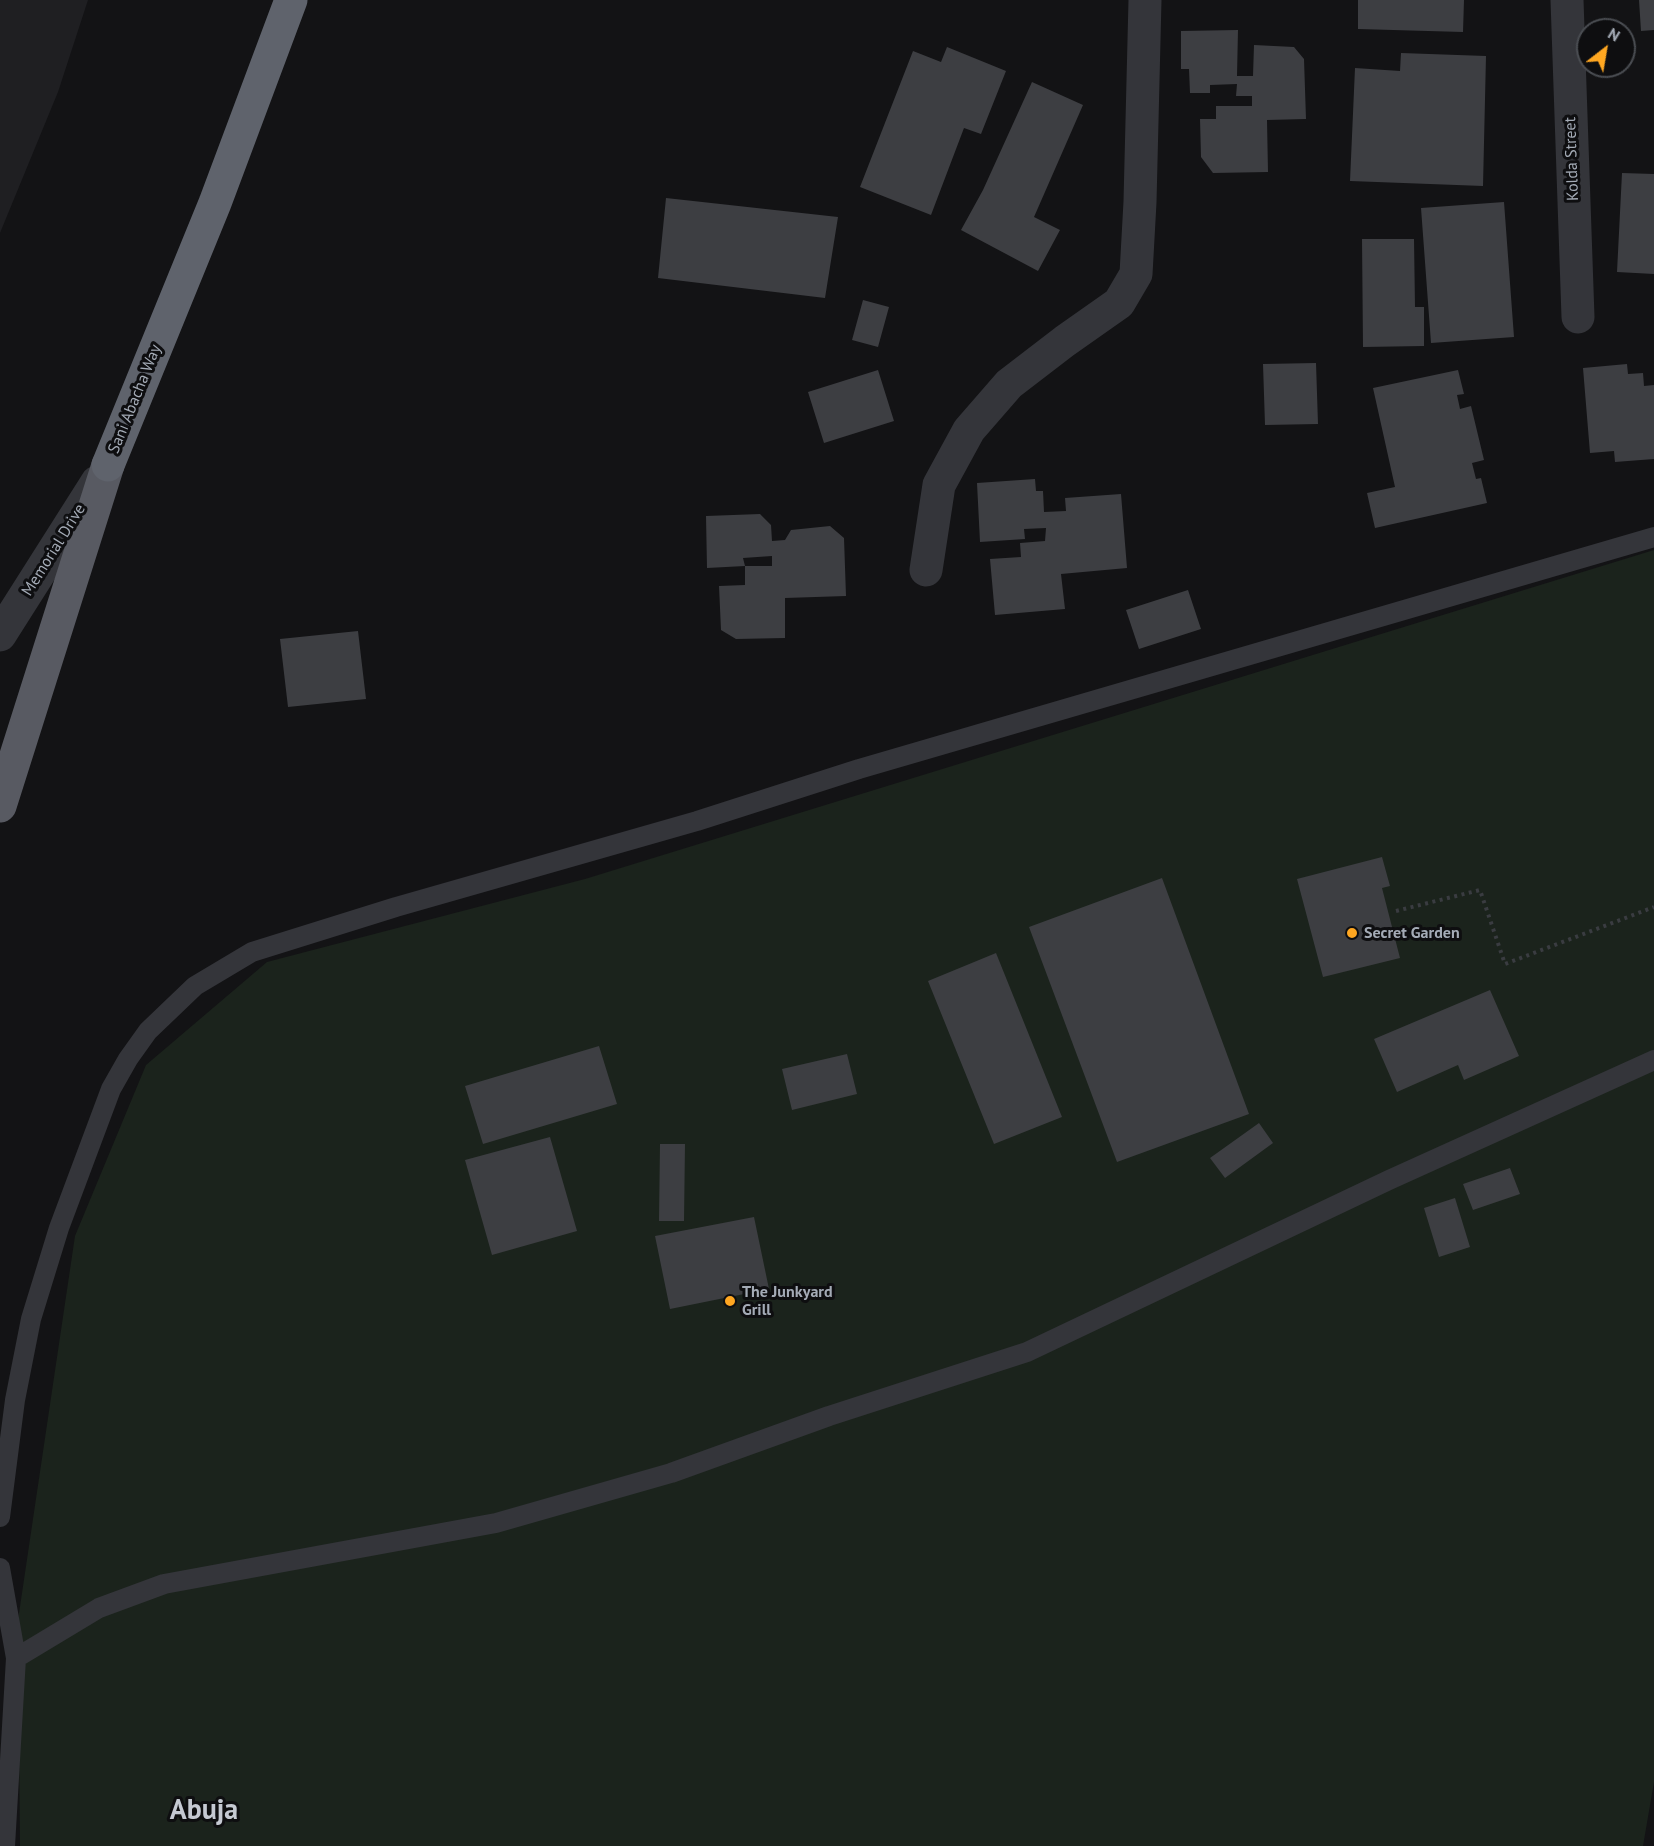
<!DOCTYPE html>
<style>
body{margin:0}
#map{position:relative;width:1654px;height:1846px;overflow:hidden;background:#131315;font-family:"PT Sans",sans-serif}
canvas{display:block}
.north{position:absolute;left:1576px;top:18px;width:60px;height:60px;box-sizing:border-box;background:#0e0e10;border:2px solid #4a4d52;border-radius:50%;rotate:31deg;font-size:16px;font-weight:700;line-height:24px;text-align:center;color:#a4abb6}
.north::after{content:'';display:block;margin:auto;width:21px;height:27px;background:#ffa721;clip-path:polygon(50% 0,100% 100%,50% 72%,0 100%)}
</style>
<div id="map">
<canvas width="1654" height="1846"></canvas>
<div class="north">N</div>
</div>
<script>
const c = document.querySelector('canvas').getContext('2d');
c.lineJoin = 'round';
function fill(path, color) {
  c.fillStyle = color;
  c.fill(path, 'evenodd');
}
function strokePath(path, color, width, dash) {
  c.strokeStyle = color;
  c.lineWidth = width;
  c.lineCap = dash ? 'butt' : 'round';
  c.setLineDash(dash || []);
  c.stroke(path);
}
function write(font, color, halo, rows, align = 'center') {
  c.font = font + ' "PT Sans",sans-serif';
  c.lineWidth = 6;
  c.setLineDash([]);
  c.textBaseline = 'middle';
  c.strokeStyle = halo;
  c.fillStyle = color;
  for (const [text, x, y, turn = 0] of rows) {
    c.save();
    c.translate(x, y);
    c.rotate((+turn || 0) * Math.PI / 180);
    c.textAlign = isNaN(turn) ? turn : align;
    if (halo) c.strokeText(text, 0, 0);
    c.fillText(text, 0, 0);
    c.restore();
  }
}
fill(new Path2D(`
 M0 0H88L58 92 0 233Z`), '#1f1f22');
fill(new Path2D(`
 M1654 550V1782L1643 1846H20L18 1620 75 1236 146 1065 267 962 585 879Z`), '#1b231c');
fill(new Path2D(`
 M1358 0H1464L1463 32 1358 29Z
 M1639 0H1654V30L1641 31Z
 M1238 30 1237 76H1253L1254 45 1294 47 1304 59 1306 119 1267 120 1268 172 1213 173 1201 157 1200 119H1216V106H1252V96H1236L1237 84 1210 85V93H1190L1189 69H1181V31Z
 M947 47 1006 71 981 134 964 128 931 215 860 187 913 51 941 62Z
 M1401 53 1486 56 1483 186 1350 181 1355 68 1400 71Z
 M1032 82 1083 105 1034 217 1060 230 1038 271 961 230 983 190Z
 M1622 173 1654 174V274L1617 272Z
 M666 198 838 217 825 298 658 278Z
 M1504 202 1514 337 1431 343 1421 208Z
 M1362 239H1414L1415 307H1424V346L1363 347Z
 M863 300 889 307 878 347 852 340Z
 M1316 363 1318 424 1265 425 1263 364Z
 M1627 364 1628 374 1643 373 1644 386 1654 385V459L1615 462 1614 451 1590 453 1583 368Z
 M878 370 894 421 824 443 808 392Z
 M1458 370 1464 394 1457 395 1460 409 1471 406 1484 460 1472 463 1476 479 1481 478 1487 503 1375 528 1367 493 1395 487 1373 388Z
 M1035 479 1036 491H1043L1044 512 1066 511 1065 498 1121 494 1127 568 1061 574 1065 609 995 615 990 559 1021 557 1020 543 1045 541 1046 528 1024 529 1025 539 980 542 977 483Z
 M760 514 771 525 772 541 785 540 791 530 830 526 844 538 846 596 785 598V638L736 639 721 630 719 586 745 585V566L707 568 706 516ZM772 556V566H745L743 558Z
 M1188 590 1201 629 1139 649 1126 610Z
 M358 631 366 699 288 707 280 639Z
 M1382 857 1390 886 1382 888 1400 958 1323 977 1297 879Z
 M1162 878 1249 1114 1117 1162 1029 927Z
 M996 953 1062 1117 994 1144 928 981Z
 M1490 990 1519 1056 1464 1080 1458 1065 1397 1092 1374 1039Z
 M599 1046 617 1104 483 1144 465 1086Z
 M847 1054 857 1094 792 1110 782 1069Z
 M1259 1123 1273 1143 1225 1178 1210 1158Z
 M550 1137 577 1231 492 1255 465 1160Z
 M660 1144H685L684 1221H659Z
 M1510 1168 1520 1194 1473 1210 1463 1184Z
 M1455 1198 1470 1247 1439 1257 1424 1208Z
 M754 1217 769 1289 670 1309 655 1236Z`), '#3d3e42');
strokePath(new Path2D(`
 M1396 911 1480 890 1505 964 1654 907`), '#3a3c41', 4, [3, 4.5]);
strokePath(new Path2D(`
 M0 1517 15 1400 31 1319 59 1228 111 1089 128 1059 148 1031 195 986 252 952 396 907 697 821 859 769 1654 537
 M0 1568 16 1658 5 1846
 M16 1658 99 1608 164 1584 496 1523 671 1473 829 1416 1027 1352 1389 1180 1654 1060`), '#34353a', 20);
strokePath(new Path2D(`
 M1567 0 1578 317
 M926 570 939 485 969 430 1009 384 1065 341 1119 303 1136 274 1140 202 1145 0`), '#34353a', 33);
strokePath(new Path2D(`
 M0 635 97 482`), '#34353a', 33);
strokePath(new Path2D(`
 M0 806 108 465`), '#585a62', 33);
strokePath(new Path2D(`
 M108 465 215 203 291 0`), '#5f636c', 33);
for (const [x, y, r, color] of [
 [1352,933,6,"#ffa721"],
 [730,1301,6,"#ffa721"]
]) {
  const dot = new Path2D();
  dot.arc(x, y, r, 0, 2 * Math.PI);
  c.fillStyle = color;
  c.fill(dot);
  strokePath(dot, '#0e0e10', 2);
}
write('16px', '#a4abb6', '#0e0e10', [
 ["Kolda Street",1572,159,-92],
 ["Sani Abacha Way",135,399,-68],
 ["Memorial Drive",54,550,-58]
]);
write('bold 16px', '#a4abb6', '#0e0e10', [
 ["Secret Garden",1364,933],
 ["The Junkyard",742,1292],
 ["Grill",742,1310]
], 'left');
write('bold 28px', '#c5c9d2', '#0e0e10', [
 ["Abuja",204,1811]
]);
</script>
